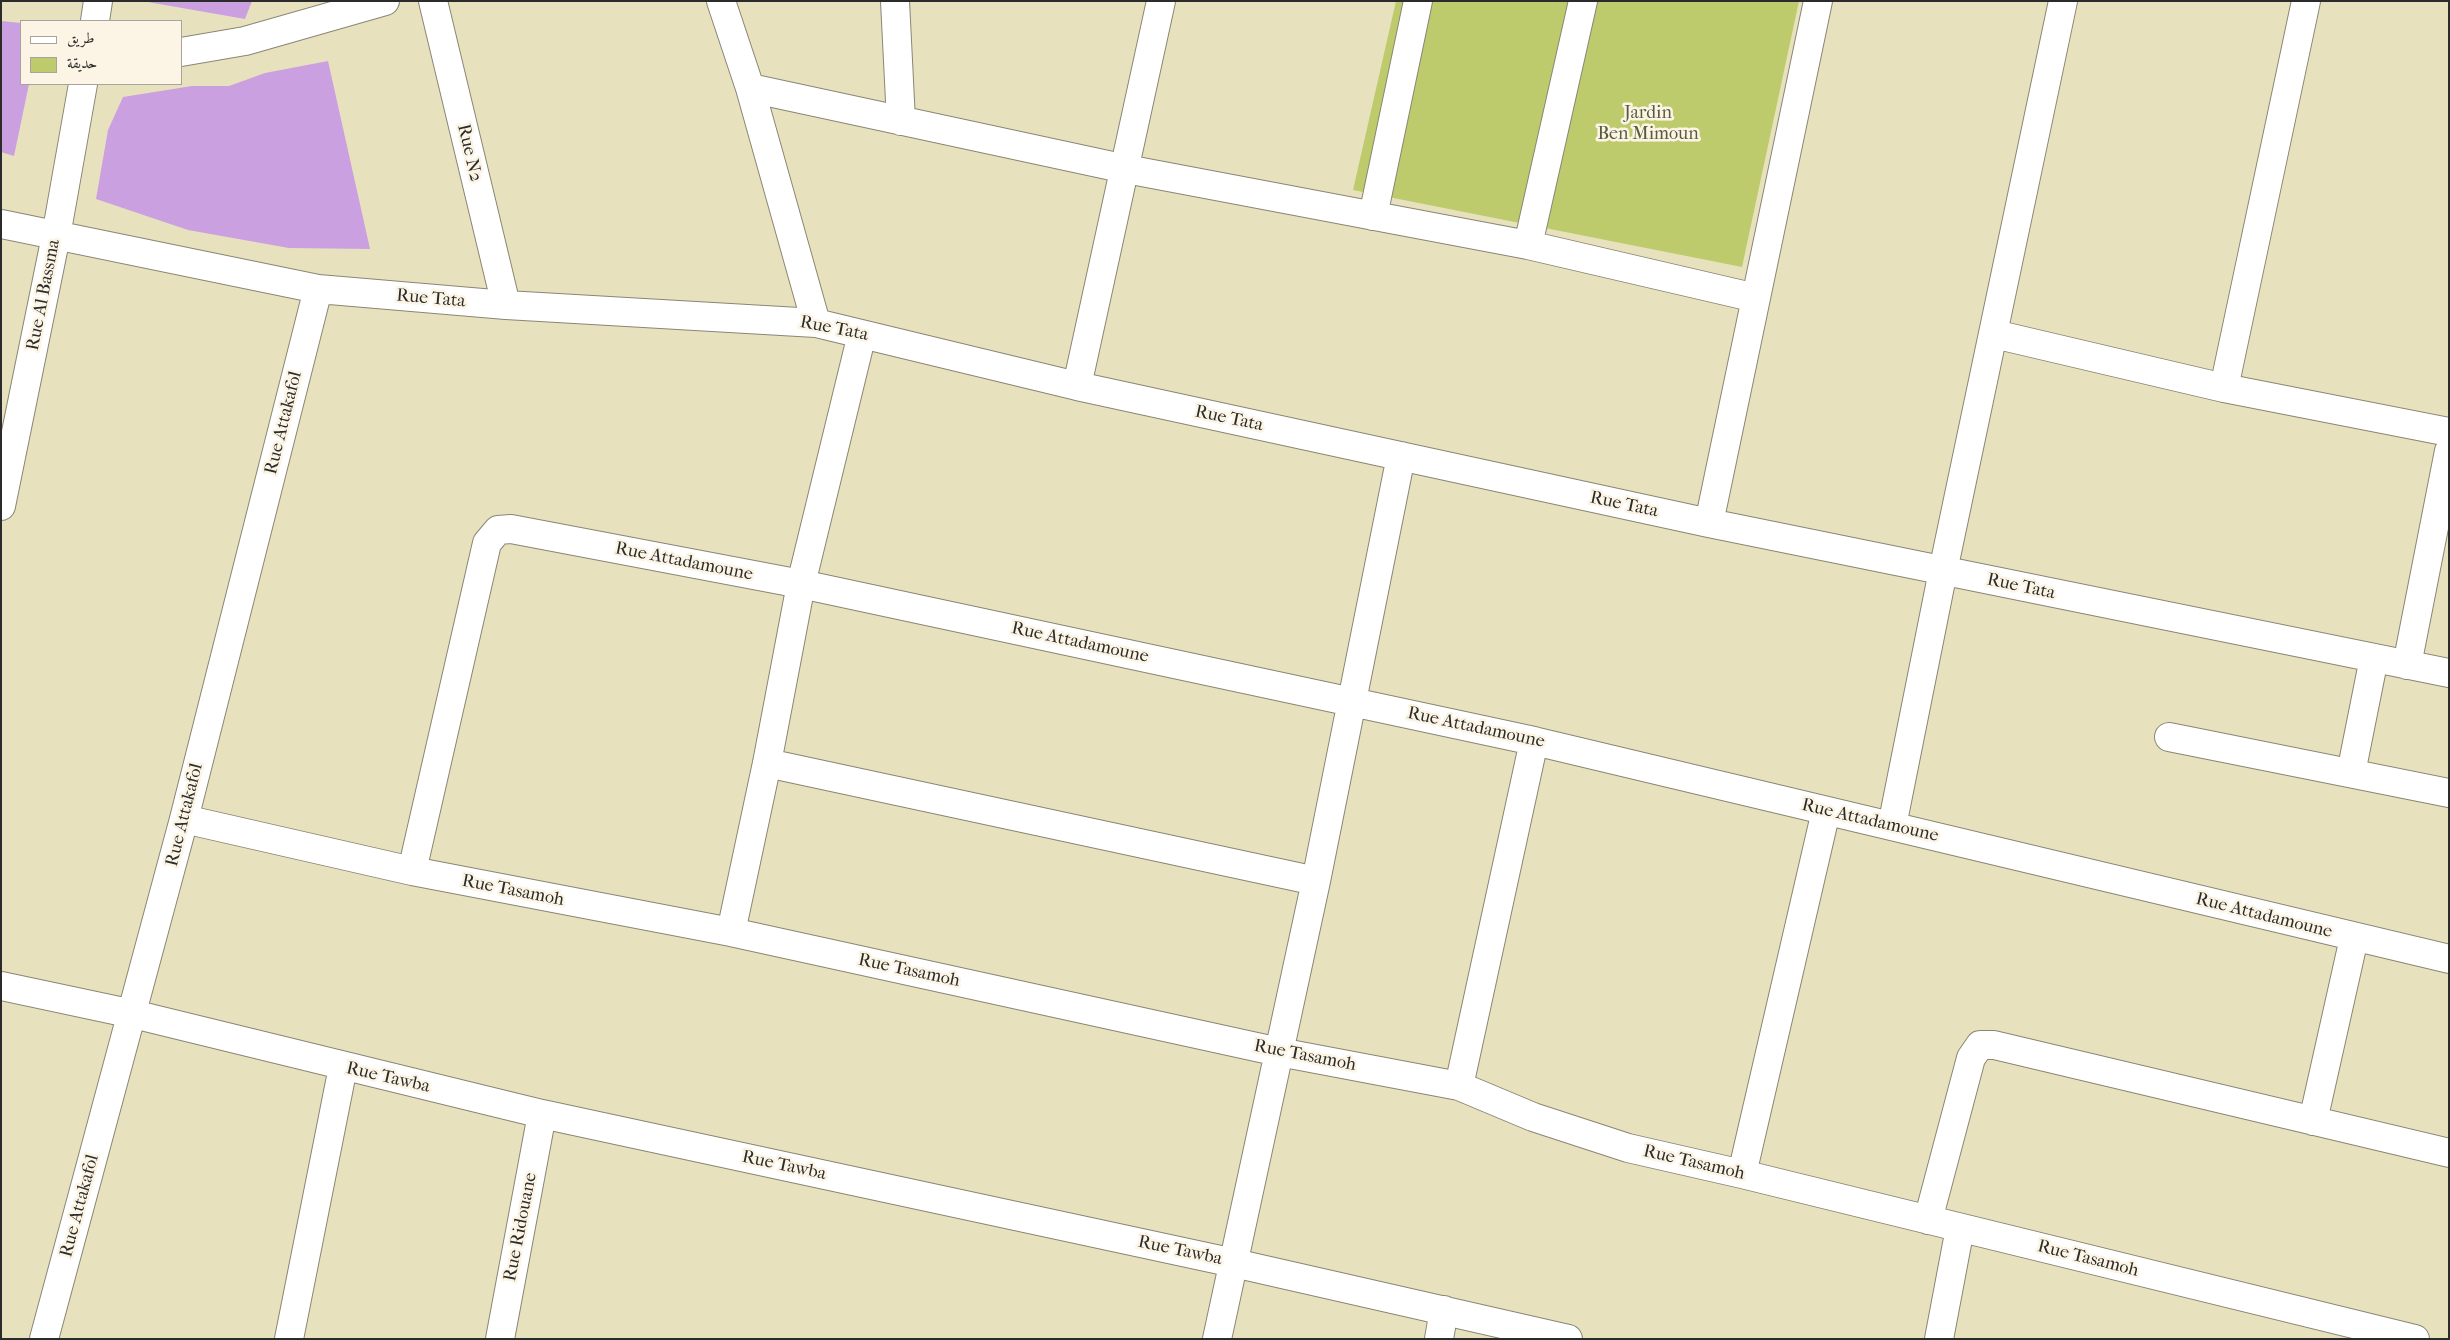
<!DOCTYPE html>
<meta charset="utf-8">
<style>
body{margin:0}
#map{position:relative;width:2450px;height:1340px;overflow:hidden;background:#e8e1be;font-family:"IM FELL French Canon",Amiri,serif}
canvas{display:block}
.frame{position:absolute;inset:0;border:2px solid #2b2b2b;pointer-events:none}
.legend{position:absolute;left:20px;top:20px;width:162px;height:65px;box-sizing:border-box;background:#fcf5e5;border:1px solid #a8a49b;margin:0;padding:6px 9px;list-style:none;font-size:15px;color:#2b2b2b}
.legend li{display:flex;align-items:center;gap:10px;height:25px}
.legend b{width:25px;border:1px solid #a8a49b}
</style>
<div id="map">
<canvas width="2450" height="1340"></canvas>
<div class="frame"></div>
<ul class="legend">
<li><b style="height:6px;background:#fff"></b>طريق</li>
<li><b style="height:14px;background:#becb6c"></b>حديقة</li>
</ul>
</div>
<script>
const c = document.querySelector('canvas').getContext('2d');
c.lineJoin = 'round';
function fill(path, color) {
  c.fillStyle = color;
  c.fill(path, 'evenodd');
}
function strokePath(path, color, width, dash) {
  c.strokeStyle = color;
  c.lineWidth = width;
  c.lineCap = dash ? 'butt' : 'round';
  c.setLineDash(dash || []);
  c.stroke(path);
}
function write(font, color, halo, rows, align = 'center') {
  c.font = font + ' "IM FELL French Canon",serif';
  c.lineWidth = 5;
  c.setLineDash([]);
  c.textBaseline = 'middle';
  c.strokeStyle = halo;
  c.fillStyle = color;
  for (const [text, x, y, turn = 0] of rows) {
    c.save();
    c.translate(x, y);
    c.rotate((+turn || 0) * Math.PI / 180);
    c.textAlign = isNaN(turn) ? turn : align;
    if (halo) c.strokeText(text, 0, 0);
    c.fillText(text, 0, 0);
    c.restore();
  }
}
fill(new Path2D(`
 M1396 1H1799L1742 267 1353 190Z`), '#becb6c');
fill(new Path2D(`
 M142 1H252L245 19Z
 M1 21 21 23V84H29L14 156 1 152Z
 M328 61 370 249 289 248 188 230 96 199 108 130 123 97 192 86H229L265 73Z`), '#caa0e1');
const street = new Path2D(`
 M433 1 506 305
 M721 1 750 88 816 323
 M895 1 901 121
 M95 21 98 1
 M181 52 245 41 385 1
 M750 88 1126 169 1528 245 1756 298
 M1373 216 1418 1
 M1 224 318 289 506 305 816 323 1077 386 1709 523 2449 673
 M1528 245 1583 1
 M1994 334 2224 388 2449 432
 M1077 386 1161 1
 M2224 388 2306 1
 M1 506 56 236 83 84
 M1709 523 1818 1
 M2407 665 2449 451
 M2169 737 2449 793
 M767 763 1316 881
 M2351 773 2374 658
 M184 819 412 871 731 932 1279 1052 1459 1086 1533 1117 1628 1148 1742 1174 2415 1339
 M1892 826 1943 571 2063 1
 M412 871 487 543 498 530 511 529 801 584 1534 741 2449 959
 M731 932 767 763 801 584 862 334
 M1 986 133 1014 542 1114 1234 1263 1568 1339
 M1459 1086 1534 741
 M2313 1121 2354 938
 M1742 1174 1826 811
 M1928 1220 1971 1058 1980 1045H1994L2449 1153
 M44 1339 184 819 318 289
 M289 1339 343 1067
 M500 1339 542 1114
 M1217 1339 1316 881 1401 456
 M1439 1339 1444 1310
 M1939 1339 1960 1228`);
strokePath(street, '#8a8674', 30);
strokePath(street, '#fff', 28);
write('18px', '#575b3e', '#fcf5e5', [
 ["Jardin",1648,114],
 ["Ben Mimoun",1648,135]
]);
write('18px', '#2b2b2b', '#fcf5e5', [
 ["Rue N2",469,153,77],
 ["Rue Al Bassma",44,295,-79],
 ["Rue Tata",431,299,5],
 ["Rue Tata",834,329,11],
 ["Rue Tata",1229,419,12],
 ["Rue Attakafol",284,423,-76],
 ["Rue Tata",1624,505,12],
 ["Rue Attadamoune",684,562,11],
 ["Rue Tata",2021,587,12],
 ["Rue Attadamoune",1080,643,12],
 ["Rue Attadamoune",1476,728,12],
 ["Rue Attakafol",185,815,-76],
 ["Rue Attadamoune",1870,821,13],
 ["Rue Tasamoh",513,891,11],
 ["Rue Attadamoune",2264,916,14],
 ["Rue Tasamoh",909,971,12],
 ["Rue Tasamoh",1305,1056,11],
 ["Rue Tawba",388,1078,13],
 ["Rue Tasamoh",1694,1163,13],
 ["Rue Tawba",784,1166,12],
 ["Rue Attakafol",80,1206,-75],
 ["Rue Ridouane",521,1227,-79],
 ["Rue Tawba",1180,1251,12],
 ["Rue Tasamoh",2088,1259,14]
]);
</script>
